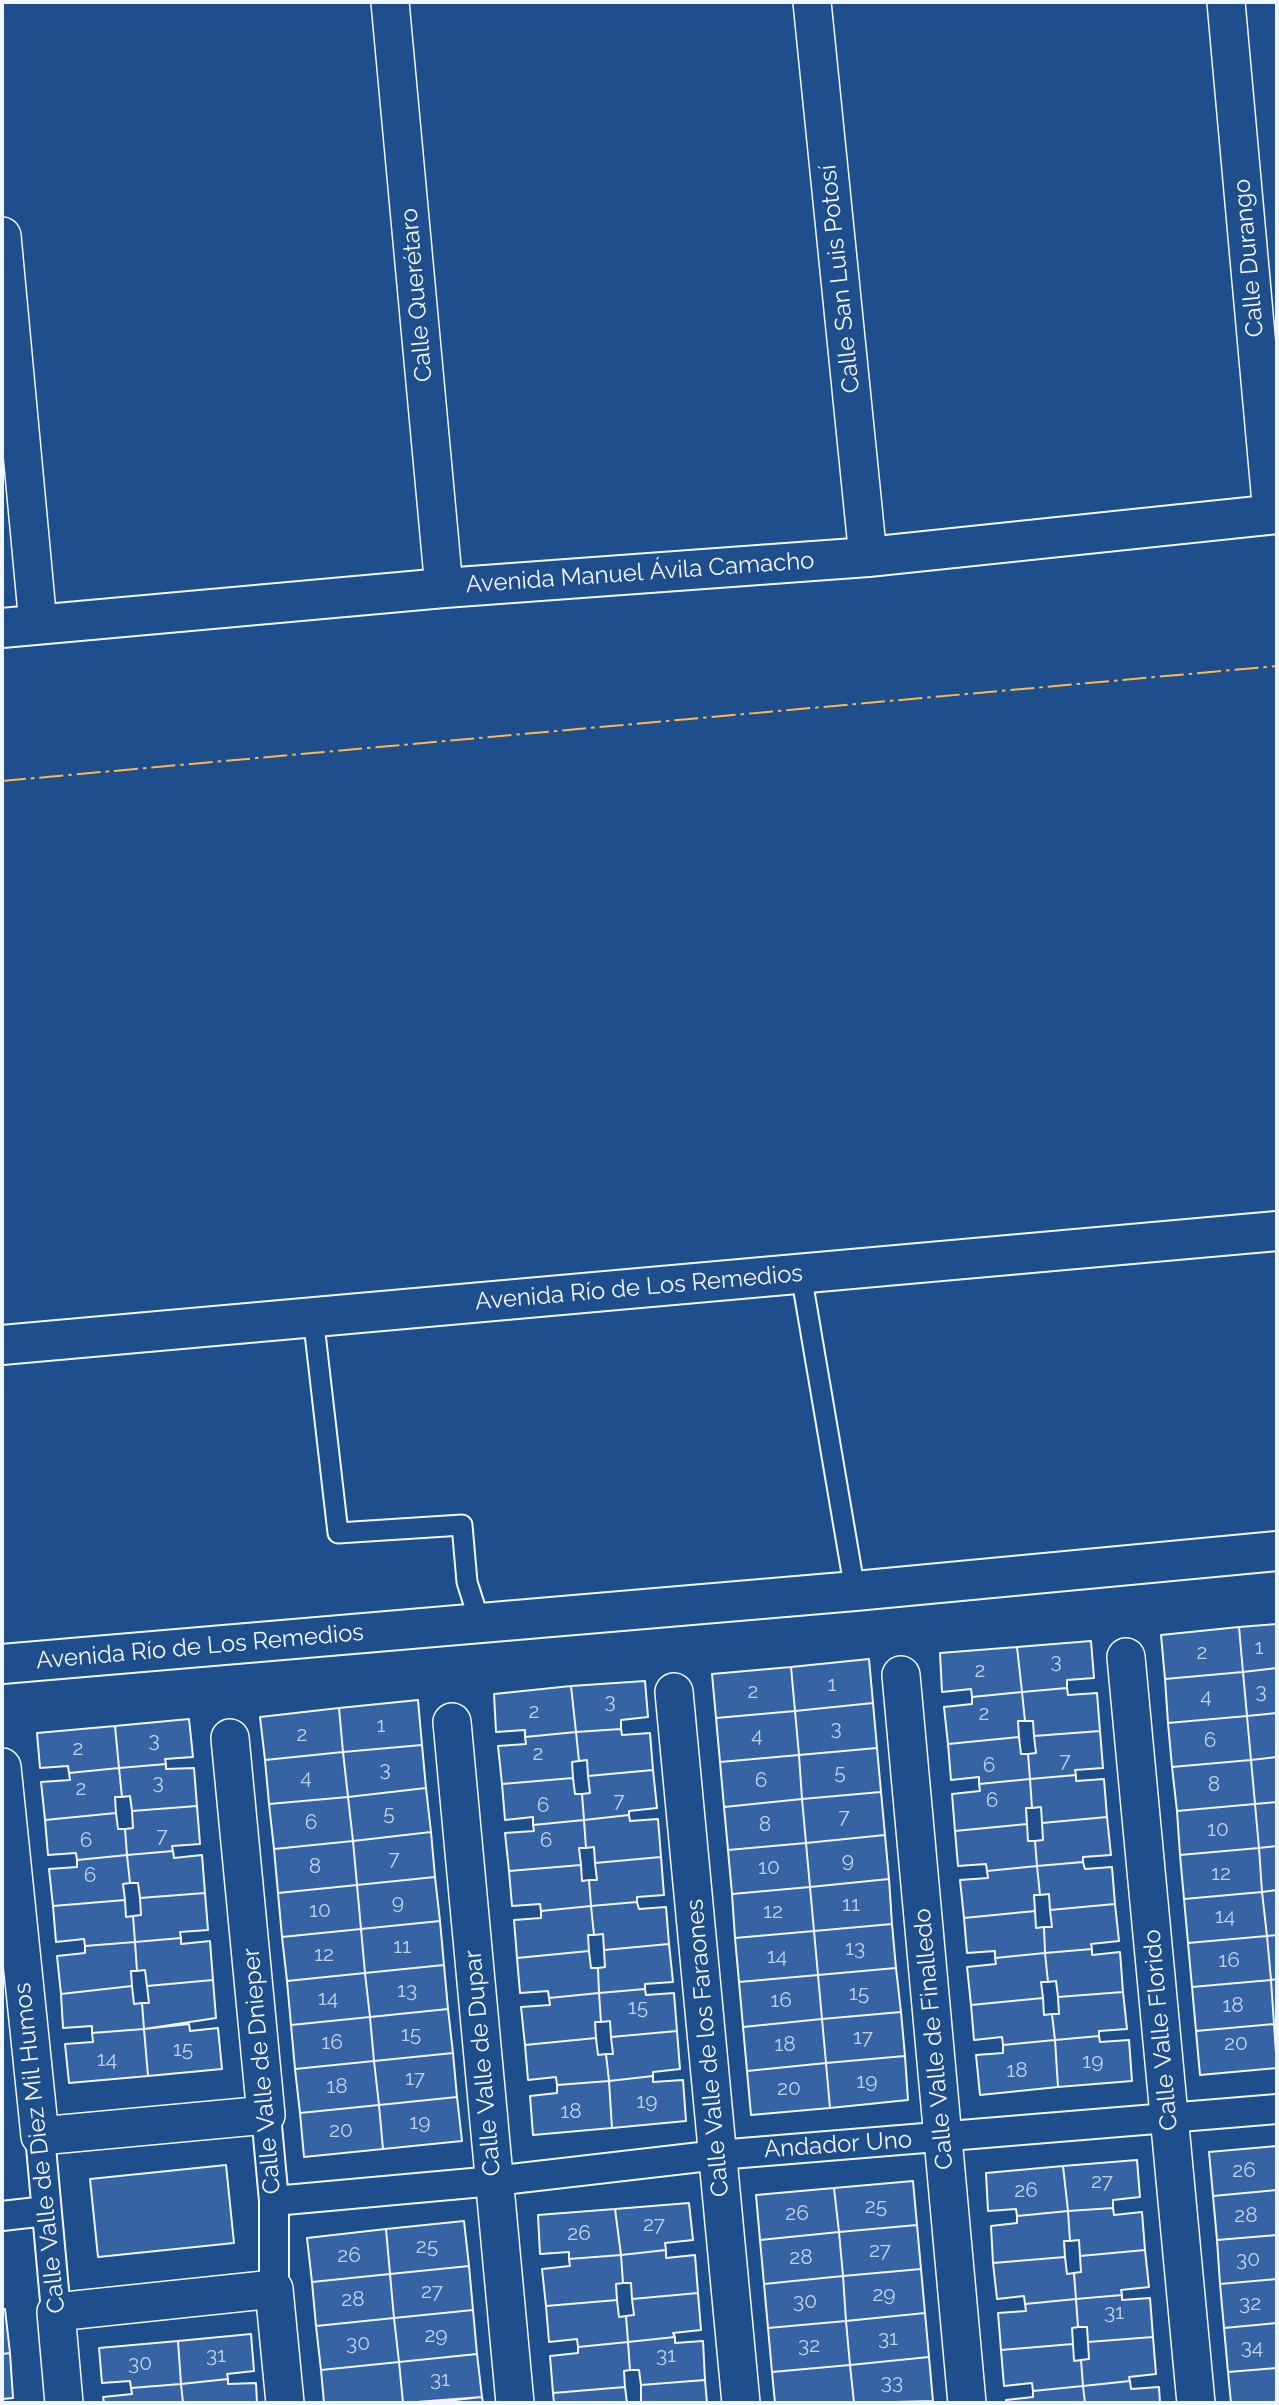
<!DOCTYPE html>
<meta charset="utf-8">
<style>
body{margin:0}
#map{position:relative;width:1279px;height:2405px;overflow:hidden;background:#1f4e8c;font-family:Raleway,sans-serif}
canvas{display:block}
.frame{position:absolute;inset:0;border:4px solid #f2f6ff;pointer-events:none}
</style>
<div id="map">
<canvas width="1279" height="2405"></canvas>
<div class="frame"></div>
</div>
<script>
const c = document.querySelector('canvas').getContext('2d');
c.lineJoin = 'round';
function fill(path, color) {
  c.fillStyle = color;
  c.fill(path, 'evenodd');
}
function strokePath(path, color, width, dash) {
  c.strokeStyle = color;
  c.lineWidth = width;
  c.lineCap = dash ? 'butt' : 'round';
  c.setLineDash(dash || []);
  c.stroke(path);
}
function write(font, color, halo, rows, align = 'center') {
  c.font = font + ' Raleway,sans-serif';
  c.lineWidth = 5;
  c.setLineDash([]);
  c.textBaseline = 'middle';
  c.strokeStyle = halo;
  c.fillStyle = color;
  for (const [text, x, y, turn = 0] of rows) {
    c.save();
    c.translate(x, y);
    c.rotate((+turn || 0) * Math.PI / 180);
    c.textAlign = isNaN(turn) ? turn : align;
    if (halo) c.strokeText(text, 0, 0);
    c.fillText(text, 0, 0);
    c.restore();
  }
}
const building = new Path2D(`
 M1277 1624V1668L1243 1672 1239 1627Z
 M1239 1627 1243 1672 1165 1679 1161 1635Z
 M1091 1641 1094 1678 1067 1680V1688L1022 1692 1017 1647Z
 M1017 1647 1022 1692 972 1697 971 1689 942 1692 940 1653Z
 M869 1659 873 1703 795 1711 791 1667Z
 M791 1667 795 1711 716 1718 712 1674Z
 M1277 1668V1713L1247 1716 1243 1672Z
 M1243 1672 1247 1716 1168 1723 1165 1679Z
 M645 1681 648 1717 621 1720V1729L576 1732 571 1686Z
 M571 1686 576 1732 525 1737V1730L496 1732 494 1694Z
 M1067 1688 1068 1695 1097 1693 1100 1731 1034 1736 1033 1721H1025L1022 1692Z
 M1022 1692 1025 1721H1018L1019 1737 948 1744 944 1707 972 1704V1697Z
 M418 1700 422 1745 343 1752 339 1708Z
 M873 1703 877 1748 799 1755 795 1711Z
 M339 1708 343 1752 265 1760 260 1717Z
 M795 1711 799 1755 720 1762 716 1718Z
 M1277 1713V1757L1251 1760 1247 1716Z
 M1247 1716 1251 1760 1172 1767 1168 1723Z
 M189 1719 193 1757 165 1759 166 1764 119 1768 115 1726Z
 M115 1726 119 1768 69 1773 68 1766 40 1768 37 1733Z
 M621 1729 622 1735 650 1733 653 1770 588 1776 587 1760 579 1761 576 1732Z
 M1100 1731 1103 1768 1075 1770 1076 1775 1030 1779 1028 1754 1036 1753 1034 1736Z
 M576 1732 579 1761 572 1762 573 1778 502 1784 498 1746 526 1744 525 1737Z
 M1019 1737 1021 1754H1028L1030 1779 979 1784V1777L951 1780 948 1744Z
 M422 1745 426 1788 348 1797 343 1752Z
 M877 1748 881 1792 802 1799 799 1755Z
 M343 1752 348 1797 269 1804 265 1760Z
 M799 1755 802 1799 724 1807 720 1762Z
 M1277 1757V1802L1255 1804 1251 1760Z
 M1251 1760 1255 1804 1177 1811 1172 1767Z
 M166 1764V1769L194 1768 197 1806 132 1811 130 1796 122 1797 119 1768Z
 M119 1768 122 1797H115L116 1813 45 1820 41 1782 70 1780 69 1773Z
 M653 1770 657 1808 629 1811V1815L584 1820 582 1794 590 1793 588 1776Z
 M1076 1775V1781L1104 1779 1107 1817 1042 1823 1041 1807 1032 1808 1030 1779Z
 M573 1778 575 1794H582L584 1820 533 1825V1817L505 1820 502 1784Z
 M1030 1779 1032 1808H1026L1027 1824 955 1831 952 1794 980 1791 979 1784Z
 M426 1788 431 1832 353 1841 348 1797Z
 M881 1792 885 1835 806 1843 802 1799Z
 M348 1797 353 1841 274 1849 269 1804Z
 M802 1799 806 1843 728 1850 724 1807Z
 M1277 1802V1846L1259 1848 1255 1804Z
 M1255 1804 1259 1848 1180 1855 1177 1811Z
 M197 1806 200 1844 172 1846 173 1851 127 1855 125 1829 133 1828 132 1811Z
 M116 1813 118 1829H125L127 1855 77 1860 76 1853 48 1855 45 1820Z
 M629 1815 630 1821 658 1819 661 1857 595 1863 594 1847 586 1848 584 1820Z
 M1107 1817 1111 1855 1083 1857V1862L1037 1866 1035 1841 1043 1840 1042 1823Z
 M584 1820 586 1848H579L581 1865 509 1871 505 1833 534 1831 533 1825Z
 M1027 1824 1028 1841H1035L1037 1866 987 1871 986 1864 958 1866 955 1831Z
 M431 1832 435 1877 357 1885 353 1841Z
 M885 1835 889 1879 810 1887 806 1843Z
 M353 1841 357 1885 278 1893 274 1849Z
 M806 1843 810 1887 732 1894 728 1850Z
 M1277 1846V1890L1262 1892 1259 1848Z
 M1259 1848 1262 1892 1184 1899 1180 1855Z
 M173 1851 174 1858 202 1855 205 1893 140 1898 138 1883H130L127 1855Z
 M127 1855 130 1883 123 1884 125 1900 53 1906 49 1869 77 1867V1860Z
 M661 1857 664 1895 637 1897V1902L591 1906 589 1880H597L595 1863Z
 M1083 1862 1085 1869 1112 1867 1115 1904 1050 1910 1049 1894 1040 1895 1037 1866Z
 M581 1865 582 1881 589 1880 591 1906 541 1911 540 1904 512 1906 509 1871Z
 M1037 1866 1040 1895H1034L1035 1911 964 1918 960 1880 988 1878 987 1871Z
 M435 1877 440 1921 361 1929 357 1885Z
 M889 1879 892 1924 814 1931 810 1887Z
 M357 1885 361 1929 282 1937 278 1893Z
 M810 1887 814 1931 735 1938 732 1894Z
 M1277 1890V1935L1267 1936 1262 1892Z
 M1262 1892 1267 1936 1188 1943 1184 1899Z
 M205 1893 208 1930 180 1932 181 1938 135 1942 133 1916 141 1915 140 1898Z
 M125 1900 126 1917 133 1916 135 1942 85 1946 84 1939 56 1942 53 1906Z
 M637 1902 639 1909 666 1907 669 1944 604 1950 603 1934 594 1935 591 1906Z
 M1115 1904 1119 1941 1091 1944 1092 1949 1045 1953 1044 1927H1052L1050 1910Z
 M591 1906 594 1935H588L589 1951 517 1958 514 1920 541 1918V1911Z
 M1035 1911 1036 1928 1044 1927 1045 1953 995 1958V1951L967 1953 964 1918Z
 M440 1921 444 1965 365 1973 361 1929Z
 M892 1924 896 1968 818 1975 814 1931Z
 M361 1929 365 1973 287 1981 282 1937Z
 M814 1931 818 1975 739 1982 735 1938Z
 M1277 1935V1979L1271 1980 1267 1936Z
 M1267 1936 1271 1980 1192 1987 1188 1943Z
 M181 1938V1944L210 1941 213 1980 147 1986 145 1970 137 1971 135 1942Z
 M135 1942 137 1971H131L132 1986 61 1994 57 1956 85 1953V1946Z
 M669 1944 673 1982 645 1984V1989L599 1993 598 1968 605 1967 604 1950Z
 M1092 1949V1955L1120 1952 1123 1992 1058 1997 1056 1981 1048 1982 1045 1953Z
 M589 1951 591 1968H598L599 1993 549 1998 548 1991 520 1993 517 1958Z
 M1045 1953 1048 1982H1041L1043 1998 971 2005 967 1967 996 1964 995 1958Z
 M444 1965 448 2009 370 2017 365 1973Z
 M896 1968 901 2012 822 2019 818 1975Z
 M365 1973 370 2017 291 2025 287 1981Z
 M818 1975 822 2019 743 2027 739 1982Z
 M1277 1979V2024H1274L1271 1980Z
 M213 1980 216 2018 144 2029 142 2003H149L147 1986Z
 M1271 1980 1274 2024 1196 2031 1192 1987Z
 M132 1986 134 2004 142 2003 144 2029 92 2033V2026L63 2028 61 1994Z
 M645 1989 646 1995 674 1993 677 2031 611 2037 610 2021 601 2022 599 1993Z
 M1123 1992 1127 2029 1099 2031V2036L1055 2040 1052 2014H1059L1058 1997Z
 M599 1993 601 2022H595L596 2038 525 2045 521 2007 550 2005 549 1998Z
 M1043 1998 1044 2015 1052 2014 1055 2040 1003 2045 1002 2037 974 2040 971 2005Z
 M448 2009 453 2053 374 2061 370 2017Z
 M901 2012 905 2056 826 2063 822 2019Z
 M370 2017 374 2061 295 2069 291 2025Z
 M822 2019 826 2063 747 2071 743 2027Z
 M189 2024 190 2031 218 2028 222 2069 148 2076 144 2029Z
 M1274 2024 1277 2068 1200 2075 1196 2031Z
 M144 2029 148 2076 69 2083 65 2044 93 2042 92 2033Z
 M677 2031 680 2069 653 2072V2076L609 2081 606 2054H613L611 2037Z
 M1099 2036 1100 2042 1129 2040 1132 2081 1058 2087 1055 2040Z
 M596 2038 598 2055 606 2054 609 2081 557 2085 556 2077 528 2080 525 2045Z
 M1055 2040 1058 2087 980 2095 976 2055 1003 2053V2045Z
 M453 2053 457 2097 379 2105 374 2061Z
 M905 2056 908 2100 830 2108 826 2063Z
 M374 2061 379 2105 300 2113 295 2069Z
 M826 2063 830 2108 751 2115 747 2071Z
 M653 2076V2082L683 2080 686 2121 612 2128 609 2081Z
 M609 2081 612 2128 533 2135 530 2096 557 2093V2085Z
 M457 2097 462 2141 383 2149 379 2105Z
 M379 2105 383 2149 304 2157 300 2113Z
 M1277 2146V2190L1213 2196 1209 2152Z
 M1137 2160 1140 2197 1113 2200V2208L1068 2211 1063 2166Z
 M226 2165 234 2243 98 2257 90 2179Z
 M1063 2166 1068 2211 1017 2216 1016 2209 988 2211 986 2173Z
 M913 2181 917 2225 839 2232 834 2188Z
 M834 2188 839 2232 760 2240 756 2195Z
 M1277 2190V2235L1217 2240 1213 2196Z
 M689 2203 693 2240 665 2243 666 2250 621 2255 615 2209Z
 M1113 2208 1114 2215 1142 2212 1145 2250 1080 2256 1079 2240 1070 2241 1068 2211Z
 M615 2209 621 2255 569 2259V2252L540 2254 538 2215Z
 M1068 2211 1070 2241H1064L1065 2257 993 2263 991 2226 1017 2223V2216Z
 M464 2221 469 2266 390 2274 386 2229Z
 M917 2225 921 2269 843 2276 839 2232Z
 M386 2229 390 2274 312 2282 307 2238Z
 M839 2232 843 2276 764 2284 760 2240Z
 M1277 2235V2279L1220 2284 1217 2240Z
 M666 2250V2258L695 2255 698 2293 632 2299 631 2283H623L621 2255Z
 M1145 2250 1149 2287 1121 2290 1122 2295 1076 2299 1074 2273 1081 2272 1080 2256Z
 M621 2255 623 2283 616 2284 617 2300 546 2306 542 2269 570 2266 569 2259Z
 M1065 2257 1067 2274 1074 2273 1076 2299 1025 2304 1024 2296 997 2299 993 2263Z
 M469 2266 473 2310 394 2318 390 2274Z
 M921 2269 925 2313 846 2321 843 2276Z
 M390 2274 394 2318 316 2326 312 2282Z
 M843 2276 846 2321 768 2328 764 2284Z
 M1277 2279V2323L1224 2328 1220 2284Z
 M698 2293 701 2330 673 2333 675 2337 628 2342 626 2316 634 2315 632 2299Z
 M1122 2295V2300L1150 2298 1153 2337 1088 2342 1087 2327H1078L1076 2299Z
 M1076 2299 1078 2327 1072 2328 1073 2344 1001 2350 998 2313 1026 2311 1025 2304Z
 M617 2300 619 2317 626 2316 628 2342 578 2347 577 2339 549 2342 546 2306Z
 M2 2309H5L10 2353 2 2354Z
 M473 2310 477 2354 399 2362 394 2318Z
 M925 2313 929 2357 850 2365 846 2321Z
 M394 2318 399 2362 321 2370 316 2326Z
 M846 2321 850 2365 772 2372 768 2328Z
 M1277 2323V2368L1228 2372 1224 2328Z
 M251 2334 254 2371 227 2374 228 2379 181 2384 178 2341Z
 M675 2337V2343L703 2341 705 2380 641 2385 639 2370H630L628 2342Z
 M1153 2337 1156 2374 1129 2377 1130 2381 1083 2386 1081 2360 1089 2359 1088 2342Z
 M178 2341 181 2384 131 2388 130 2381 102 2383 99 2348Z
 M628 2342 630 2370 624 2371 625 2387 553 2393 550 2356 578 2353V2347Z
 M1073 2344 1074 2361 1081 2360 1083 2386 1033 2391 1032 2383 1004 2386 1001 2350Z
 M10 2353 13 2398 2 2399V2354Z
 M477 2354 482 2397 403 2403 399 2362Z
 M929 2357 933 2401 854 2403 850 2365Z
 M399 2362 403 2403H324L321 2370Z
 M850 2365 854 2403H775L772 2372Z
 M1277 2368V2403H1231L1228 2372Z
 M228 2379V2384L256 2383 257 2403H183L181 2384Z
 M705 2380 707 2403H634L641 2402V2385Z
 M1130 2381 1131 2389 1159 2387 1160 2403H1085L1083 2386Z
 M181 2384 183 2403H104L103 2397 132 2394 131 2388Z
 M1083 2386 1085 2403H1006V2400L1033 2397V2391Z
 M625 2387 627 2403H554L553 2393Z
 M482 2397 483 2403H427Z`);
fill(building, '#3563a3');
strokePath(building, '#f2f6ff', 2);
const service = new Path2D(`
 M801 1274 855 1591
 M313 1316 338 1533 462 1525 467 1582 480 1623`);
const pedestrian = new Path2D(`
 M266 2115 274 2201V2289
 M40 2136 56 2312
 M274 2201 494 2181 718 2155 1277 2109
 M2 2216 46 2211`);
const minor = new Path2D(`
 M390 2 444 588
 M812 2 868 557
 M1226 2 1272 514
 M2 236 38 624
 M1126 1657 1196 2403
 M901 1675 967 2403
 M674 1692 741 2403
 M452 1722 515 2403
 M2 1767 40 2136 266 2115 230 1738
 M64 2403 56 2312 274 2289 285 2403`);
const tertiary = new Path2D(`
 M2 628 444 588 868 557 1277 514`);
const trunk = new Path2D(`
 M2 1345 1277 1231
 M2 1664 855 1591 1277 1551`);
strokePath(service, '#f2f6ff', 23);
strokePath(pedestrian, '#f2f6ff', 32);
strokePath(minor, '#f2f6ff', 40);
strokePath(tertiary, '#f2f6ff', 42);
strokePath(trunk, '#f2f6ff', 42);
strokePath(service, '#1f4e8c', 19);
strokePath(pedestrian, '#1f4e8c', 28);
strokePath(minor, '#1f4e8c', 37);
strokePath(tertiary, '#1f4e8c', 38);
strokePath(trunk, '#1f4e8c', 38);
strokePath(new Path2D(`
 M2 781 1277 666`), '#ffb74d', 2, [24, 5, 3.5, 5]);
write('21px', '#c3d1e8', null, [
 ["1",1259,1648],
 ["2",1202,1653],
 ["3",1056,1662],
 ["2",980,1671],
 ["1",832,1685],
 ["2",753,1692],
 ["3",1261,1692],
 ["4",1206,1697],
 ["3",610,1702],
 ["2",534,1712],
 ["2",984,1714],
 ["1",381,1726],
 ["3",836,1729],
 ["2",302,1735],
 ["4",757,1736],
 ["3",154,1741],
 ["6",1210,1741],
 ["2",78,1749],
 ["2",538,1754],
 ["7",1065,1761],
 ["6",989,1766],
 ["3",385,1770],
 ["5",840,1773],
 ["4",306,1778],
 ["6",761,1781],
 ["3",158,1783],
 ["8",1214,1785],
 ["2",81,1789],
 ["7",619,1801],
 ["6",992,1801],
 ["6",543,1806],
 ["5",389,1814],
 ["7",844,1817],
 ["6",311,1823],
 ["8",765,1825],
 ["10",1218,1830],
 ["7",162,1836],
 ["6",86,1841],
 ["6",546,1841],
 ["7",394,1859],
 ["9",848,1861],
 ["8",315,1867],
 ["10",769,1868],
 ["12",1221,1874],
 ["6",90,1876],
 ["9",398,1903],
 ["11",851,1905],
 ["10",320,1911],
 ["12",773,1912],
 ["14",1225,1917],
 ["11",402,1947],
 ["13",855,1949],
 ["12",324,1955],
 ["14",777,1957],
 ["16",1229,1961],
 ["13",407,1991],
 ["15",859,1994],
 ["14",328,1999],
 ["16",781,2001],
 ["18",1233,2006],
 ["15",638,2008],
 ["15",411,2035],
 ["17",863,2038],
 ["16",332,2043],
 ["20",1236,2044],
 ["18",785,2045],
 ["15",183,2050],
 ["14",107,2060],
 ["19",1093,2062],
 ["18",1017,2071],
 ["17",415,2079],
 ["19",867,2082],
 ["18",337,2087],
 ["20",789,2089],
 ["19",647,2102],
 ["18",571,2112],
 ["19",420,2123],
 ["20",341,2131],
 ["26",1244,2171],
 ["27",1102,2182],
 ["26",1026,2191],
 ["25",876,2207],
 ["26",797,2214],
 ["28",1246,2216],
 ["27",654,2225],
 ["26",579,2234],
 ["25",427,2247],
 ["27",880,2251],
 ["26",349,2256],
 ["28",801,2258],
 ["30",1248,2260],
 ["27",432,2292],
 ["29",884,2295],
 ["28",353,2300],
 ["30",805,2302],
 ["32",1250,2304],
 ["31",1114,2313],
 ["29",436,2336],
 ["31",888,2339],
 ["30",358,2344],
 ["32",809,2346],
 ["34",1252,2348],
 ["31",216,2356],
 ["31",666,2356],
 ["30",140,2364],
 ["31",440,2380],
 ["33",892,2383]
]);
write('24px', '#f2f6ff', '#1f4e8c', [
 ["Calle Durango",1249,258,-95],
 ["Calle San Luis Potosí",840,279,-96],
 ["Calle Querétaro",417,295,-95],
 ["Avenida Manuel Ávila Camacho",640,573,-4],
 ["Avenida Río de Los Remedios",639,1288,-5],
 ["Avenida Río de Los Remedios",200,1647,-5],
 ["Calle Valle Florido",1161,2030,-95],
 ["Calle Valle de Finalledo",934,2039,-95],
 ["Calle Valle de los Faraones",708,2048,-95],
 ["Calle Valle de Dupar",483,2063,-95],
 ["Calle Valle de Dnieper",262,2071,-95],
 ["Andador Uno",838,2145,-4],
 ["Calle Valle de Diez Mil Humos",40,2148,-96]
]);
</script>
